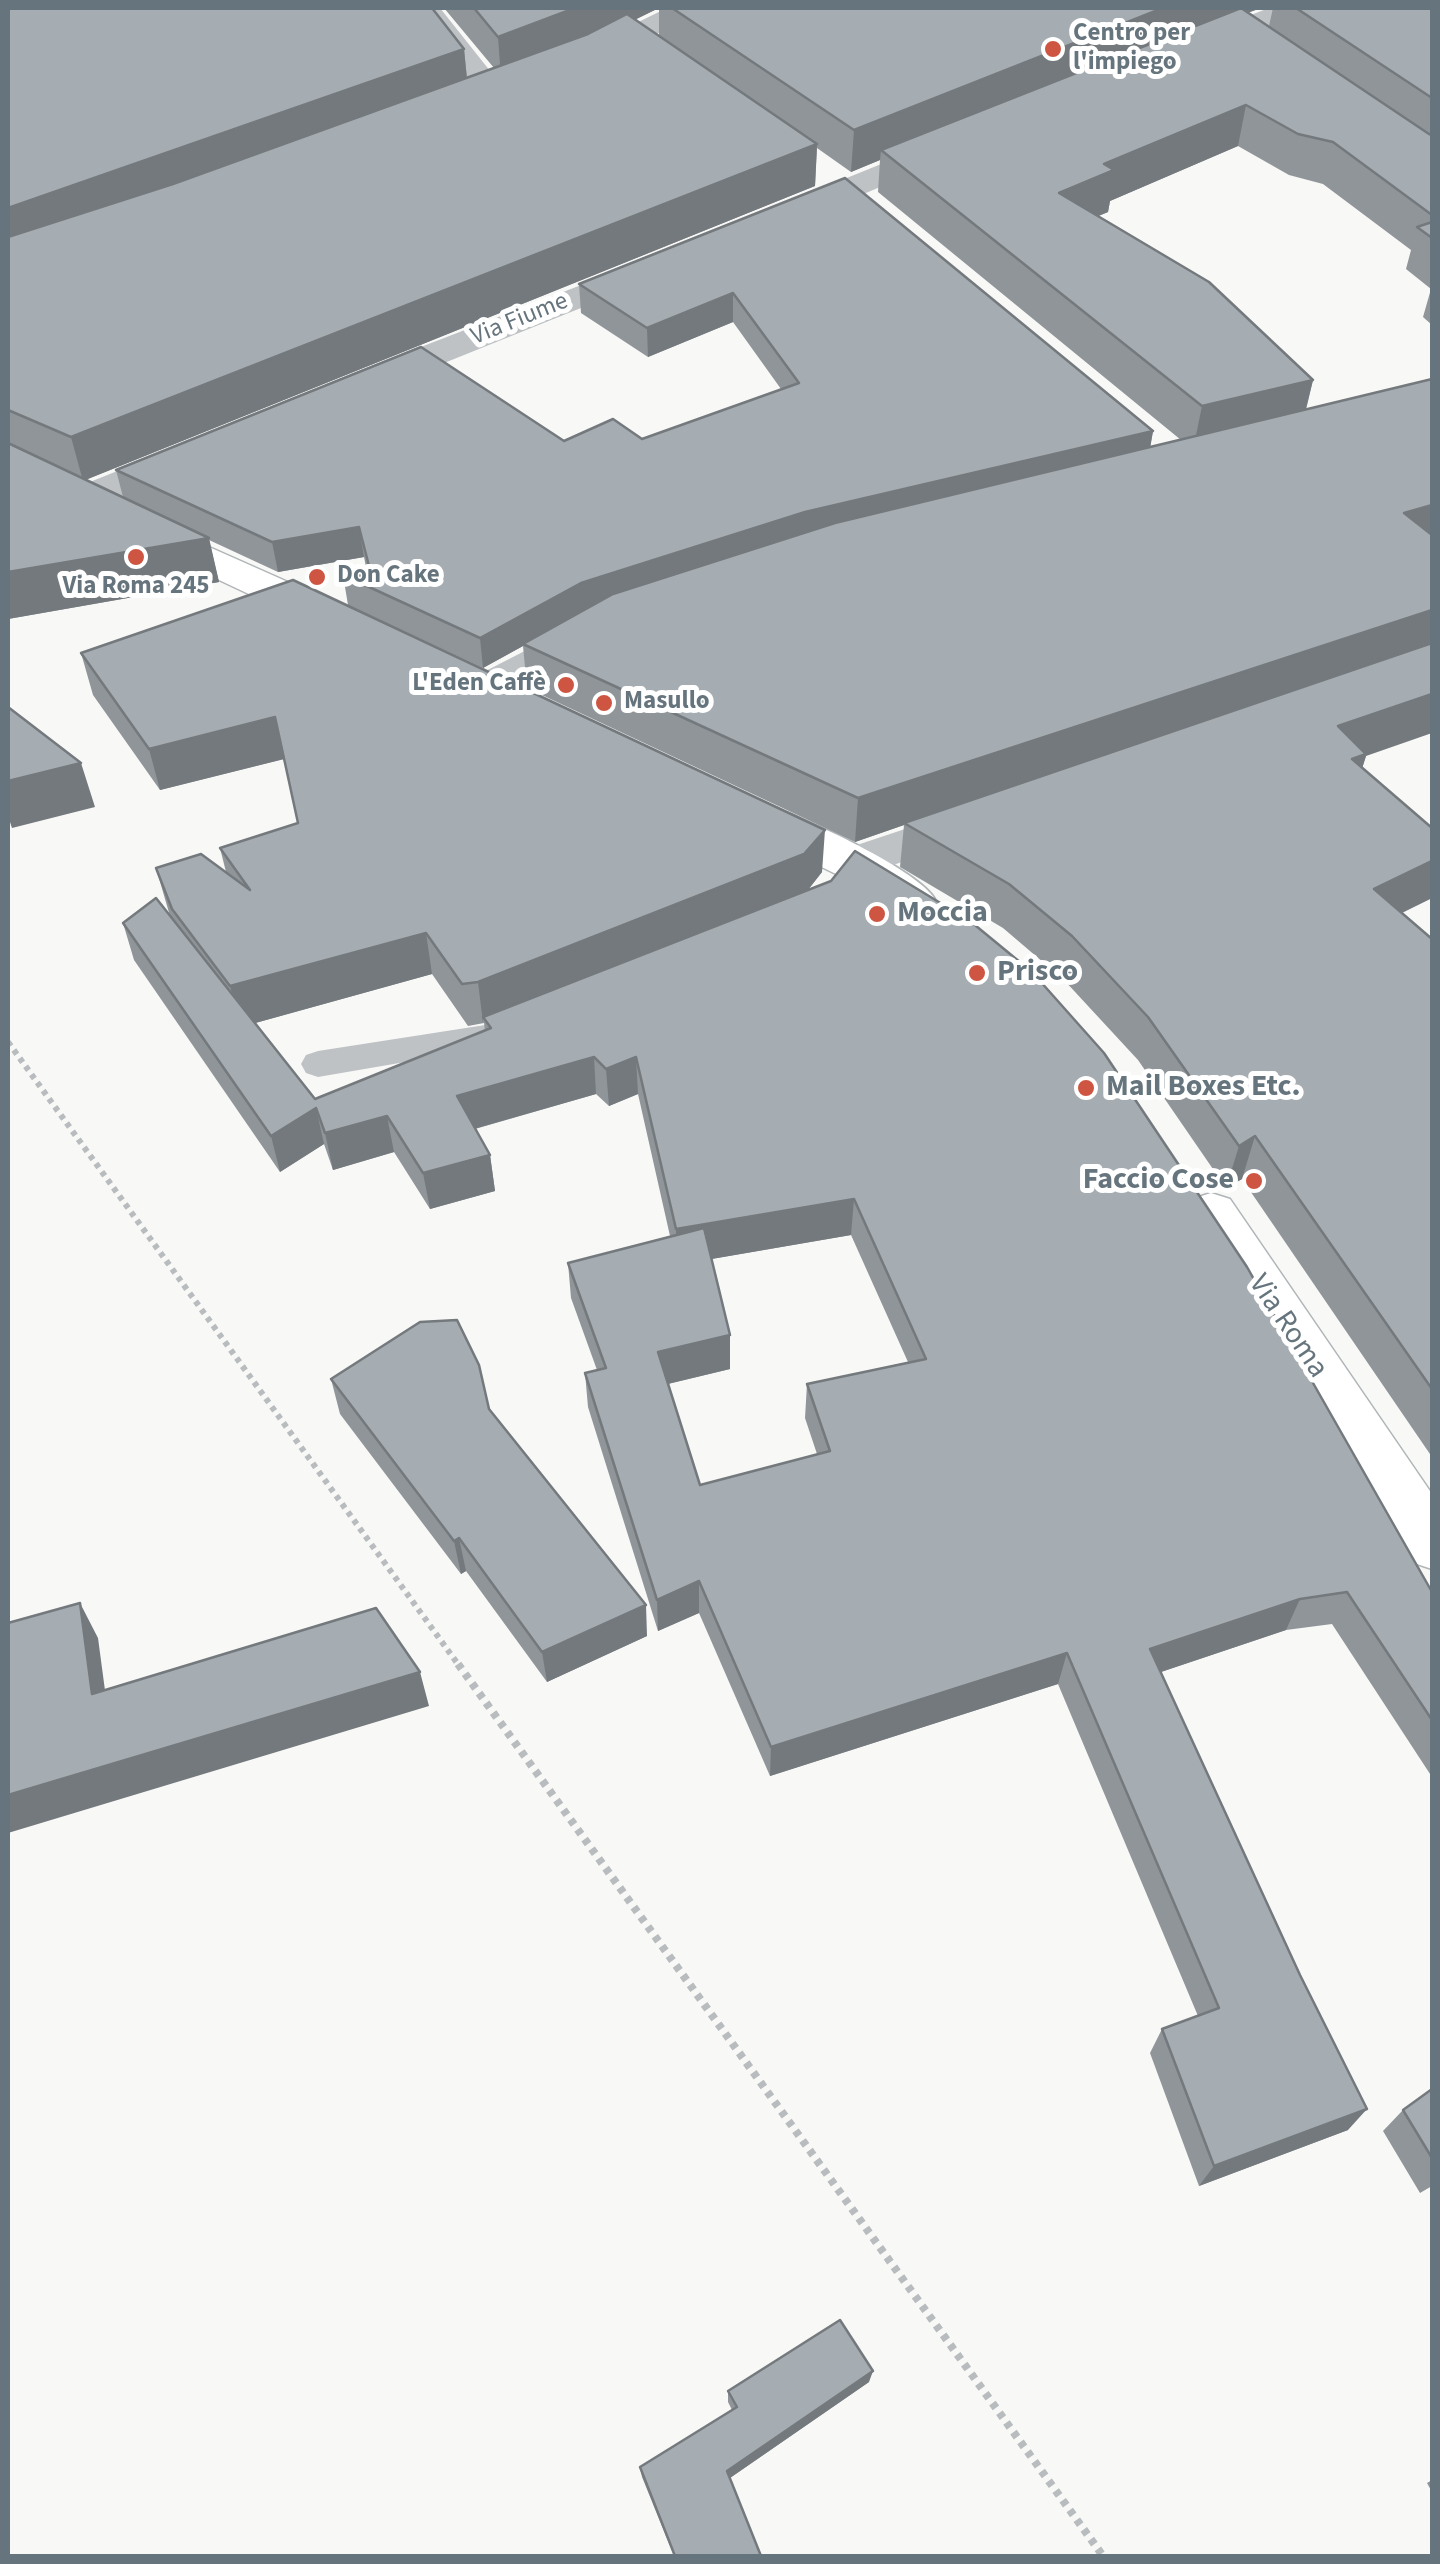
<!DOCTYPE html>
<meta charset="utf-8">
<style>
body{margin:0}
#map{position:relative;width:1440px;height:2564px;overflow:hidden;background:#f8f8f6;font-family:"Source Sans 3",sans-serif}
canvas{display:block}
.frame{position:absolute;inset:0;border:10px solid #66757d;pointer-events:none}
</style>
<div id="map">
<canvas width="1440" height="2564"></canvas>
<div class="frame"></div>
</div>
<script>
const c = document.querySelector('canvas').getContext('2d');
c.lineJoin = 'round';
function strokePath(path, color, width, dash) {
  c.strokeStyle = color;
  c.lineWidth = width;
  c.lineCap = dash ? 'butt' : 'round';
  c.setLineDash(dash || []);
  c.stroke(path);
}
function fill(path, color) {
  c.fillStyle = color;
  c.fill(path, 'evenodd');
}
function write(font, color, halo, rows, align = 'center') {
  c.font = font + ' "Source Sans 3",sans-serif';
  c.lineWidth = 10;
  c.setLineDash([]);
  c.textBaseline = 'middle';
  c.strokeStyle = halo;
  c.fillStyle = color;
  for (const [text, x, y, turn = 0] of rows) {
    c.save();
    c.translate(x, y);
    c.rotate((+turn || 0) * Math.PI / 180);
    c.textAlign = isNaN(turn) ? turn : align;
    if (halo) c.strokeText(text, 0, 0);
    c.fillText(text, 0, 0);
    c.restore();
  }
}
const primary = new Path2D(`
 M146 519 351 610 357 619 351 628 336 632 321 628 132 539 126 531 132 523Z
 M757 802C794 812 916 868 935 899L928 911 911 915 894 911 836 874 741 828 734 817 741 806Z
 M1211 1193 1230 1199 1432 1494V1569L1411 1562 1192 1229 1184 1214 1192 1199Z`);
strokePath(primary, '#b0b5b8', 3);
strokePath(new Path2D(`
 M8 1042 460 1667`), '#b8bcbe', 6, [5, 5]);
strokePath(new Path2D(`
 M458 1664 1103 2556`), '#b8bcbe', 8, [6, 6]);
fill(new Path2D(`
 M498 1023 510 1026 515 1035 510 1044 318 1077 306 1073 301 1064 306 1055 318 1051Z`), '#bec2c5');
fill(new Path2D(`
 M411 8H440L510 96 505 103H483Z
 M667 8H704L595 68 584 70 569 61 573 54Z
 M1269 8H1310L1305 14 1205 53H1183L1179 47 1183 41Z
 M948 137 964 147 959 154 799 221H775L770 214 775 207Z
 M651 258 663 261 668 268 663 275 377 390H351L345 382 351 374Z
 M187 443 201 447 206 455 201 463 93 508H65L59 500 65 492Z
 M589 618 604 622 610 631 604 640 504 697 489 701 474 697 467 687 474 677Z
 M971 807 987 811 994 822 987 833 852 879 836 874 829 863 836 852Z`), '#bec2c5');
fill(primary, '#fff');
fill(new Path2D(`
 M8 8 464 49 467 78 494 68 444 8H1261L1249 12 1269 26 1273 8H1432V325L1423 317 1431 289 1406 269 1411 250 1323 184 1289 175 1238 146 1110 201 1108 212 1098 216 1313 380 1306 410 1366 756 1362 768 1432 828V898L1402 913 1432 939V1457L1242 1179 1226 1188 1138 1060 1064 980 1003 928 900 867 904 825 855 842 527 688 523 646 483 668 348 605 343 575 366 567 364 557 278 572 209 540 219 582 8 619ZM659 8V36L635 19ZM817 148 851 172 880 160 878 192 1181 440 1150 447 1153 431 845 178 579 284 581 313 648 357 733 322 781 389 642 439 564 441 116 470 123 497 85 480 815 186Z
 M81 653 822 872 808 890 1432 1592V1777L1332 1624 1286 1630 1161 1672 1348 2130 1199 2186 1150 2053 1162 2029 1198 2016 1058 1684 770 1776 699 1613 658 1631 588 1407 585 1373 597 1370 571 1298 568 1263 670 1236 638 1094 609 1106 596 1094 475 1129 490 1155 495 1191 430 1209 394 1152 333 1170 324 1144 280 1172 134 960 123 923 170 916 156 868 226 872 220 848 298 823 284 759 160 790 93 695ZM432 974 468 1026 484 1023 485 1031 315 1099 255 1023ZM851 1235 908 1362 807 1384 805 1418 817 1454 700 1485 668 1384 730 1369 711 1259Z
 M331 1379 489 1409 647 1636 547 1682 466 1571 461 1574 340 1414Z
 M1432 2089V2186L1420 2193 1383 2131 1403 2110Z
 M869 2382 730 2478 761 2556H674L642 2477 640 2467 732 2410 728 2402V2391Z
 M1432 2480V2492L1427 2483Z`), '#8f9599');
fill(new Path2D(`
 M575 8H659L566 54 501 78 498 37Z
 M1163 8H1261L881 150 880 160 851 172 854 130Z
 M464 49 468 90 8 254V208Z
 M1246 105 1238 146 1110 201 1108 212 1054 235 1059 193 1104 164Z
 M817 144 815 186 83 481 71 437Z
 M733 293V322L648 357 647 328Z
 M1313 380 1302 424 1193 450 1202 406Z
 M1153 431 1148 461 523 644V646L483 668 480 638 581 583 805 512Z
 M1432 505V546L1404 513Z
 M359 527 364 557 278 572 272 542Z
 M209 538 219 582 8 619V572Z
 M1432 610V650L904 823V825L855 842 858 798Z
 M1432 694V733L1366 756 1353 798 1338 726Z
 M275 717 284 759 160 790 149 749Z
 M81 763 95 807 12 828 8 816V781Z
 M825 830 822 872 803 896 483 1017V1023L478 982Z
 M1432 861V898L1360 933 1374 889Z
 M426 933 432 974 241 1027 230 986Z
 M594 1057 596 1094 463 1132 457 1096Z
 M636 1057 638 1094 609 1106 606 1069Z
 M316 1108 324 1144 280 1172 271 1136Z
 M387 1116 394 1152 333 1170 325 1133Z
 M1255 1136 1242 1179 1226 1188 1239 1146Z
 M490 1155 495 1191 430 1209 423 1173Z
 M854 1199 851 1235 677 1265 676 1229Z
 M730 1335V1369L659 1386 658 1352Z
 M459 1538 466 1571 461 1574 454 1541Z
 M699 1581V1613L658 1631 657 1600Z
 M1300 1599 1286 1630 1140 1679 1150 1649Z
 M80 1603 98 1638 110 1728 92 1694Z
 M646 1605 647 1636 547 1682 542 1652Z
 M1067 1653 1058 1684 770 1776 771 1747Z
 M420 1672 429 1706 8 1833V1795Z
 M1367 2109 1348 2130 1199 2186 1214 2166Z
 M873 2371 869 2382 727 2480V2471Z`), '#74797d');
const building = new Path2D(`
 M8 8H432L464 49 8 208Z
 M474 8H575L498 37Z
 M672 8H1163L854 130Z
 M1241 8 1429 134 1432 135V215L1333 142 1298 134 1246 105 1104 164 1114 170 1059 193 1209 282 1313 380 1202 406 881 150Z
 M1296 8H1432V98Z
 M627 14 817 144 71 437 8 410V237L173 184 588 34Z
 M845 178 1153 431 805 512 581 583 480 638 343 575 369 566 359 527 272 542 116 470 421 347 564 441 613 419 642 439 799 383 733 293 647 328 579 284Z
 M1432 222V238L1417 227Z
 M1432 379V505L1404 513 1432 535V610L858 798 523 644 613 594 835 523Z
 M8 443 209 538 8 572Z
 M293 580 825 830 804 854 478 982 462 984 426 933 230 986 172 909 156 868 201 854 250 890 220 848 298 823 275 717 149 749 81 653Z
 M1432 643V694L1338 726 1366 754 1352 759 1432 828V861L1374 889 1432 939V1389L1255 1136 1239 1146 1148 1017 1072 936 1009 884 904 823Z
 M8 707 81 763 8 781Z
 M855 851 970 921 1032 972 1104 1053 1247 1267 1432 1592V1720L1347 1592 1300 1599 1150 1649 1300 1975 1367 2109 1214 2166 1162 2029 1219 2008 1067 1653 771 1747 699 1581 657 1600 585 1373 606 1368 568 1263 704 1228 730 1335 658 1352 700 1485 830 1451 807 1384 926 1359 854 1199 676 1229 636 1057 606 1069 594 1057 457 1096 490 1155 423 1173 387 1116 325 1133 316 1108 271 1136 123 923 156 898 315 1099 491 1028 483 1017 831 881Z
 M457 1320 479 1365 489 1409 646 1605 542 1652 459 1538 454 1541 331 1379 420 1322Z
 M80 1603 92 1694 376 1608 420 1672 8 1795V1623Z
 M1432 2089V2158L1403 2110Z
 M840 2320 873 2371 727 2471 761 2556H675L640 2467 737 2407 728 2391Z`);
fill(building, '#a6adb2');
strokePath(building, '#74797d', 2.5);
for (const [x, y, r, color] of [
 [1053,49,10,"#cd5541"],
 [136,557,10,"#cd5541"],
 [317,577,10,"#cd5541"],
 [566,685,10,"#cd5541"],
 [604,703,10,"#cd5541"],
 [877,914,10,"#cd5541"],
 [977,973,10,"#cd5541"],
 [1086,1088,10,"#cd5541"],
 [1254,1181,10,"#cd5541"]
]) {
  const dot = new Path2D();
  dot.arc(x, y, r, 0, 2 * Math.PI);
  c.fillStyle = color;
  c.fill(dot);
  strokePath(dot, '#fff', 4);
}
write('bold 25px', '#66757d', '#fff', [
 ["Centro per",1073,35],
 ["l'impiego",1073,64],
 ["Don Cake",337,577],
 ["Via Roma 245",136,588,"center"],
 ["L'Eden Caffè",546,685,"right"],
 ["Masullo",624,703]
], 'left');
write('25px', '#66757d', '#fff', [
 ["Via Fiume",520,320,-22]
]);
write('bold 30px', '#66757d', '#fff', [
 ["Moccia",897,914],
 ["Prisco",997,973],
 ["Mail Boxes Etc.",1106,1088],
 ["Faccio Cose",1234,1181,"right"]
], 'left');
write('30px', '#66757d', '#fff', [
 ["Via Roma",1287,1327,56]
]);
</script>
